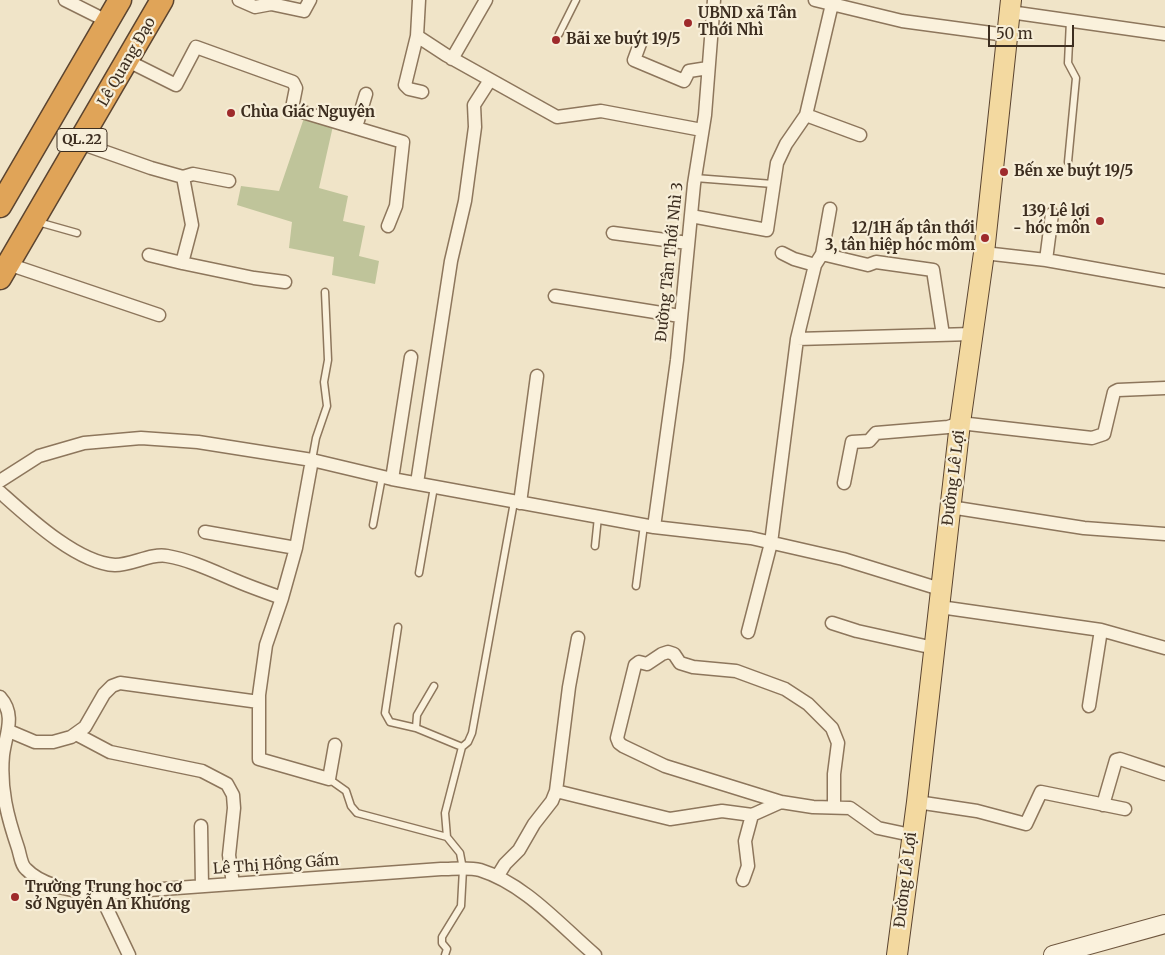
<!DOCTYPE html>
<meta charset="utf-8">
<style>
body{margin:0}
#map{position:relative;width:1165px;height:955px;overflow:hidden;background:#f0e4c8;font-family:Merriweather,serif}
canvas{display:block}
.scale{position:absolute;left:988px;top:25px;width:86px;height:22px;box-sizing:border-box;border:2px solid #3d2e20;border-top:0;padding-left:6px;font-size:15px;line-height:18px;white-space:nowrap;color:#3d2e20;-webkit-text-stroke:4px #f7eed8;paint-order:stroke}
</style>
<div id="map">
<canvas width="1165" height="955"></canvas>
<div class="scale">50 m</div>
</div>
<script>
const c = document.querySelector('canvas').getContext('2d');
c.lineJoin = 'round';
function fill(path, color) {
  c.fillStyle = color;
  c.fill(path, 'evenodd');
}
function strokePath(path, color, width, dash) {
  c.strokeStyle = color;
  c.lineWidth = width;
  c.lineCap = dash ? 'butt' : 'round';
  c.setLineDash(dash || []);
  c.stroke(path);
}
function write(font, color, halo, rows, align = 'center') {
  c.font = font + ' Merriweather,serif';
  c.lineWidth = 4.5;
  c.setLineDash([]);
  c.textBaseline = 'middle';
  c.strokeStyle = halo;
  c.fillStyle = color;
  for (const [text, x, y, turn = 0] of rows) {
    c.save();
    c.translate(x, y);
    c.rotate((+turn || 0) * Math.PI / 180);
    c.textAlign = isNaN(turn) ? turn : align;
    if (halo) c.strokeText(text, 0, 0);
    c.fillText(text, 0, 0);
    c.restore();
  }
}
fill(new Path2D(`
 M304 118 333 126 319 188 348 196 343 221 365 226 359 256 379 261 375 284 332 275 334 257 289 248 292 222 237 205 241 186 279 191Z`), '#bfc49a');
const lane = new Path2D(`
 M559 34 576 0
 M1068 162 1076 78 1068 63 1070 21
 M695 178 773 184
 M38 222 77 233
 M312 460 316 438 327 406 324 382 328 360 325 292
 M373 525 382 477
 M595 546 598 517
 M419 573 434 487
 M636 586 644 525
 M398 627 385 713 390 722 416 728 462 747
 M416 728 417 715 434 686
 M329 779 346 791 351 806 357 813 447 837 460 853 463 869 461 906 442 937V943L447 949 445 955
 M447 837 445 813 462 747 468 742 472 733 514 502`);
const street = new Path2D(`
 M65 0 97 16
 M239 0 255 7 271 4 304 11 310 0
 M419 0 417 36 446 55 557 117 601 111 702 130
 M815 0 902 21 1006 35
 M832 4 806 115 860 135
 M1010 12 1165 34
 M417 36 405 85 409 89 422 92
 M641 41 634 60 684 81 689 71 708 68
 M452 59 486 0
 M128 61 176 85 196 47 293 82 296 88 292 108 296 110 403 142 396 206 388 226
 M356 127 366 94
 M80 143 151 168 183 177 192 225 182 263 149 255
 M183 177 193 174 229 181
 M691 216 767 230 777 163 786 144 806 115
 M613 233 688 243
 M782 253 794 259 815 265
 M984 253 1046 260 1165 281
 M822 254 868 265 876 262 933 270 943 335
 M1046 260 1052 214
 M182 263 254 278 285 282
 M8 264 159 315
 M555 296 680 316
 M797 339 972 334
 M392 479 411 357
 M0 481 39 456 84 443 141 438 198 442 312 460 392 479 654 527 751 538 843 559 940 589
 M417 483 451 261 465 201 475 127 474 105 490 80
 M844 483 852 442 869 441 876 433 948 427 960 423 1092 438 1104 434 1114 392 1118 390 1165 388
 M0 492C28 517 77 563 115 565 132 565 151 553 167 556 190 560 211 570 232 579 248 586 265 592 282 598L296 548
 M520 503 537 376
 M950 507 1084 528 1165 534
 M654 527 677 360 694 184 705 115 714 0
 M205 532 296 548 312 460
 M282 598 266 645 259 695V759L329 779 335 745
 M940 607 1101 630 1165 648
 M832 623 857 631 934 648
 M748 632 771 543 797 339 815 265 822 254 830 209
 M0 697C16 715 6 733 3 755 0 788 7 816 18 848 20 854 21 865 26 869 42 886 72 890 93 894L441 869C453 869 469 867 480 870 525 884 560 925 595 955
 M1089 706 1101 630
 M9 731 35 742H53L71 737 85 727 104 694 112 686 120 683 259 702
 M76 734 110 752 202 771 227 784 233 795 234 808 229 855 233 884
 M556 791 670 819 722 811 752 815 781 802
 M917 802 977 811 1026 824 1041 792 1125 809
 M1103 805 1116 760 1120 759 1165 774
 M834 807V774L838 743 832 728 808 704 785 689 736 671 693 667 680 663 674 654 668 652 662 654 647 664 639 662 635 665 617 738 619 743 623 746 665 766 781 802 813 807 850 808 878 828 911 835
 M201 826 202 886
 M497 877 505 864 519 850 534 824 552 801 556 791 569 687 578 638
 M743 880 748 866 745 841 752 815
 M100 894 129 955`);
const secondary = new Path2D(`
 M1053 955 1165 924`);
const primary = new Path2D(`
 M897 955 917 802 960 423 984 253 1011 0`);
const highway = new Path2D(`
 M0 206 120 0
 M0 278 162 0`);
strokePath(lane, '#8d765c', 9);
strokePath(street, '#8d765c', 15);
strokePath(secondary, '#6f573f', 20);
strokePath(primary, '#5b4430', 22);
strokePath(highway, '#5b4430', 25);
strokePath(lane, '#faf1dc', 6);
strokePath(street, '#faf1dc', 12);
strokePath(secondary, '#faf1dc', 18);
strokePath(primary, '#f3d9a0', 20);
strokePath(highway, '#e0a458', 22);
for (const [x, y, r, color] of [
 [688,23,5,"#9e2a2b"],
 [556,40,5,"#9e2a2b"],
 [231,113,5,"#9e2a2b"],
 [1004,172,5,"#9e2a2b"],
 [1100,221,5,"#9e2a2b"],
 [985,238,5,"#9e2a2b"],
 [15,897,5,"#9e2a2b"]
]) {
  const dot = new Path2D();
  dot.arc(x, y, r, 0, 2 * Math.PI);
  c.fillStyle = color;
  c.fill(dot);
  strokePath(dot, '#f7eed8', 2);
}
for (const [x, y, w] of [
 [82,140,50]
]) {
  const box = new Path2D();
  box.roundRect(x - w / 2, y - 11.5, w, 23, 4);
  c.fillStyle = '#f7eed8';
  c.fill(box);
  strokePath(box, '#3d2e20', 1);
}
write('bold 14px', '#3d2e20', null, [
 ["QL.22",82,140]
]);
write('bold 15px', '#3d2e20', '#f7eed8', [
 ["UBND xã Tân",698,14],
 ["Thới Nhì",698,31],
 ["Bãi xe buýt 19/5",566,40],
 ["Chùa Giác Nguyên",241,113],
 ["Bến xe buýt 19/5",1014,172],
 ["139 Lê lợi",1090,212,"right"],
 ["- hóc môn",1090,229,"right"],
 ["12/1H ấp tân thới",975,229,"right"],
 ["3, tân hiệp hóc môm",975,246,"right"],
 ["Trường Trung học cơ",25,888],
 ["sở Nguyễn An Khương",25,905]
], 'left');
write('15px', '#3d2e20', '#f7eed8', [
 ["Lê Quang Đạo",127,62,-60],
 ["Đường Tân Thới Nhì 3",670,262,-84],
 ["Đường Lê Lợi",954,478,-83],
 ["Lê Thị Hồng Gấm",276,865,-4],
 ["Đường Lê Lợi",906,880,-83]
]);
</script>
